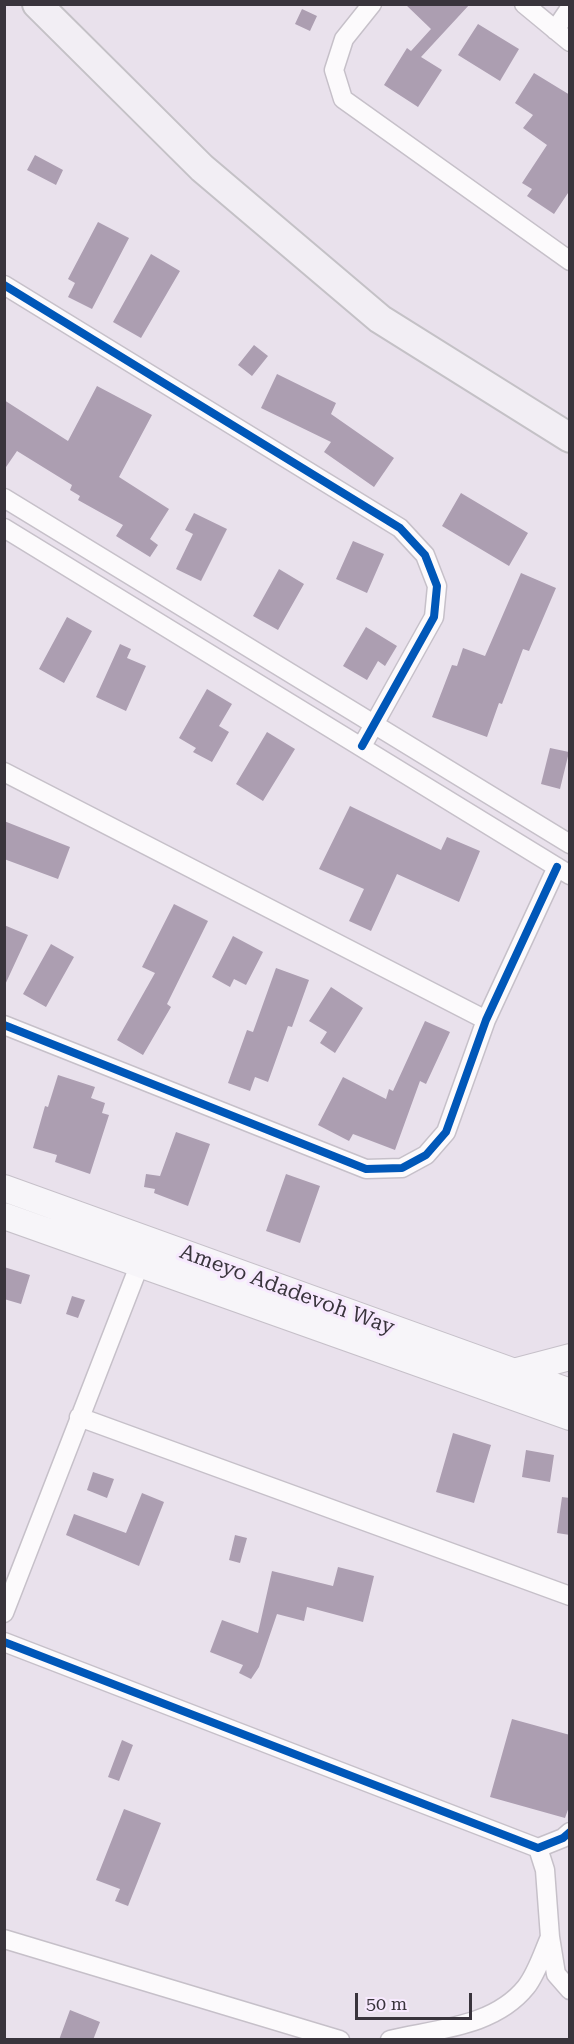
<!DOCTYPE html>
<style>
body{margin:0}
#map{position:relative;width:574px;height:2044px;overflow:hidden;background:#e9e1ec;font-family:"Roboto Serif",serif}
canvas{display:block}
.frame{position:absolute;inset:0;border:6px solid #39343c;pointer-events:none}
.scale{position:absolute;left:355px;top:1993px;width:117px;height:27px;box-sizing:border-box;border:3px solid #39343c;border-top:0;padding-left:8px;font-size:18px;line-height:21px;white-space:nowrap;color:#39343c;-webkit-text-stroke:4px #f7e9fe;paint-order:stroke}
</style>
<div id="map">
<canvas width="574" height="2044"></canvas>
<div class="frame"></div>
<div class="scale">50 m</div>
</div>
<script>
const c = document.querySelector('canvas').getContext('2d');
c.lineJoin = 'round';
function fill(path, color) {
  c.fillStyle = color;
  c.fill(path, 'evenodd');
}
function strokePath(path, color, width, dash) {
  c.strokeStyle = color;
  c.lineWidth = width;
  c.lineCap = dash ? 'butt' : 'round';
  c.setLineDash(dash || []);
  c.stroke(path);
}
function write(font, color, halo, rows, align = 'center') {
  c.font = font + ' "Roboto Serif",serif';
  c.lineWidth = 6;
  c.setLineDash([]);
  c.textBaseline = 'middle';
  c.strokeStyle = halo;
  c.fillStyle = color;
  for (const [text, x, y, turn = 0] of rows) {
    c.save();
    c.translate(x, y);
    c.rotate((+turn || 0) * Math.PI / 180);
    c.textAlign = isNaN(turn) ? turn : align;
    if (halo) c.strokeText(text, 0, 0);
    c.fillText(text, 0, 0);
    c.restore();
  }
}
fill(new Path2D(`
 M405 4H470L421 57 442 70 418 107 384 85 407 48 411 51 431 29Z
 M302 9 317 16 310 31 295 24Z
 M478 24 519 49 500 81 458 55Z
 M534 73 570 95V190L554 214 527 196 532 189 522 183 547 145 523 128 533 115 515 103Z
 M35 155 63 170 56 185 27 170Z
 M98 222 129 238 92 309 68 297 75 283 68 279Z
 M151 254 180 271 141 338 113 322Z
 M254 345 268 356 252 376 238 365Z
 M277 374 336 403 331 414 394 458 374 487 324 452 331 442 261 408Z
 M97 386 152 415 119 477 169 509 150 539 158 545 150 557 116 536 123 525 78 500 80 496 70 490 72 485 17 451 4 470V400L68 441Z
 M461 493 528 533 509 566 442 526Z
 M194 513 227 529 201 581 176 569 193 534 185 530Z
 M353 541 384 554 367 593 336 579Z
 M279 569 304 584 278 630 253 616Z
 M521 573 556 588 529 651 523 649 502 704 499 703 487 737 432 717 452 665 457 666 463 648 485 656Z
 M67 617 92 631 64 683 39 669Z
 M366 627 397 646 385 666 378 661 367 680 343 666Z
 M120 644 131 649 127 658 146 666 126 711 96 697Z
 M207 689 232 704 219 726 229 732 212 762 193 752 196 748 179 738Z
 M267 732 295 749 263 801 236 784Z
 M550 748 569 752 560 789 541 784Z
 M350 806 441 850 447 837 480 851 459 902 397 874 371 931 349 921 364 889 319 869Z
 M4 821 70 847 58 879 4 859Z
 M174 904 208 921 167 1004 171 1007 143 1055 117 1040 155 973 142 967Z
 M4 925 28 935 4 987Z
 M233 936 263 952 246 985 234 979 230 987 212 977Z
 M51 944 74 957 46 1007 23 994Z
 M276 968 309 980 292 1027 288 1026 268 1082 255 1077 250 1091 228 1083 247 1030 253 1032Z
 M331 987 363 1008 335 1053 320 1043 327 1032 309 1021Z
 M425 1021 450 1032 426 1084 420 1081 395 1150 353 1134 349 1141 318 1125 343 1077 386 1099 389 1089 393 1091Z
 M58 1075 95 1087 91 1098 105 1103 102 1113 109 1115 90 1174 55 1162 57 1155 33 1148 45 1106 48 1107Z
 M176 1132 210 1144 188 1206 154 1193 155 1189 144 1187 146 1174 160 1176Z
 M286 1174 320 1186 300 1243 266 1231Z
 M4 1267 30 1275 21 1304 4 1299Z
 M72 1296 85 1300 78 1318 66 1314Z
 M453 1433 491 1445 474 1503 436 1492Z
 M526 1450 554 1455 550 1482 522 1477Z
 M93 1472 114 1479 107 1498 87 1490Z
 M142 1493 164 1502 139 1566 66 1535 74 1514 126 1533Z
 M562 1497 570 1498V1535L557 1533Z
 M235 1535 247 1538 240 1563 229 1560Z
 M338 1567 374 1576 363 1622 307 1607 304 1621 277 1614 259 1667 251 1679 239 1673 243 1665 210 1652 222 1620 258 1633 272 1571 333 1586Z
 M512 1719 570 1735V1804L565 1818 490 1797Z
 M122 1740 133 1745 119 1781 108 1777Z
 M124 1809 161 1823 128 1906 115 1901 120 1889 96 1880Z
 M70 2010 100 2022 93 2040H59Z`), '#ac9eb1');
const street = new Path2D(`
 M372 4 344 39 334 70 343 99 570 261
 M524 4 570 42
 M555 30 570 8
 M4 285 400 528 425 555 437 586 434 617 362 746
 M4 498 570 844
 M4 528 570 875
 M4 772 486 1020
 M4 1025 366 1169 402 1168 426 1155 446 1132 486 1020 557 867
 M79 1417 570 1596
 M4 1613 144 1253
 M4 1642 538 1848 563 1838 570 1832
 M538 1848 545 1870 550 1937 556 1974 570 1990
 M4 1939 340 2040
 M390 2040C436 2029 494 2027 526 1987 537 1973 543 1953 550 1937`);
const secondary = new Path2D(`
 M4 1188 570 1392
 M4 1216 570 1417
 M513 1372 570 1357`);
const primary = new Path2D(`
 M37 4 202 168 380 319 570 438`);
strokePath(street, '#c6c0c9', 21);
strokePath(secondary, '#c6c0c9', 28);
strokePath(primary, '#c4c1c6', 32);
strokePath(street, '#fcfafc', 18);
strokePath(secondary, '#f7f5f9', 26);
strokePath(primary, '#f2eef4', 28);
strokePath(new Path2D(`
 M4 285 400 528 425 555 437 586 434 617 362 746
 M4 1025 366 1169 402 1168 426 1155 446 1132 486 1020 557 867
 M4 1642 538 1848 563 1838 570 1832`), '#0057b8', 8);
write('21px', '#39343c', '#f7e9fe', [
 ["Ameyo Adadevoh Way",287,1290,20]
]);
</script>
